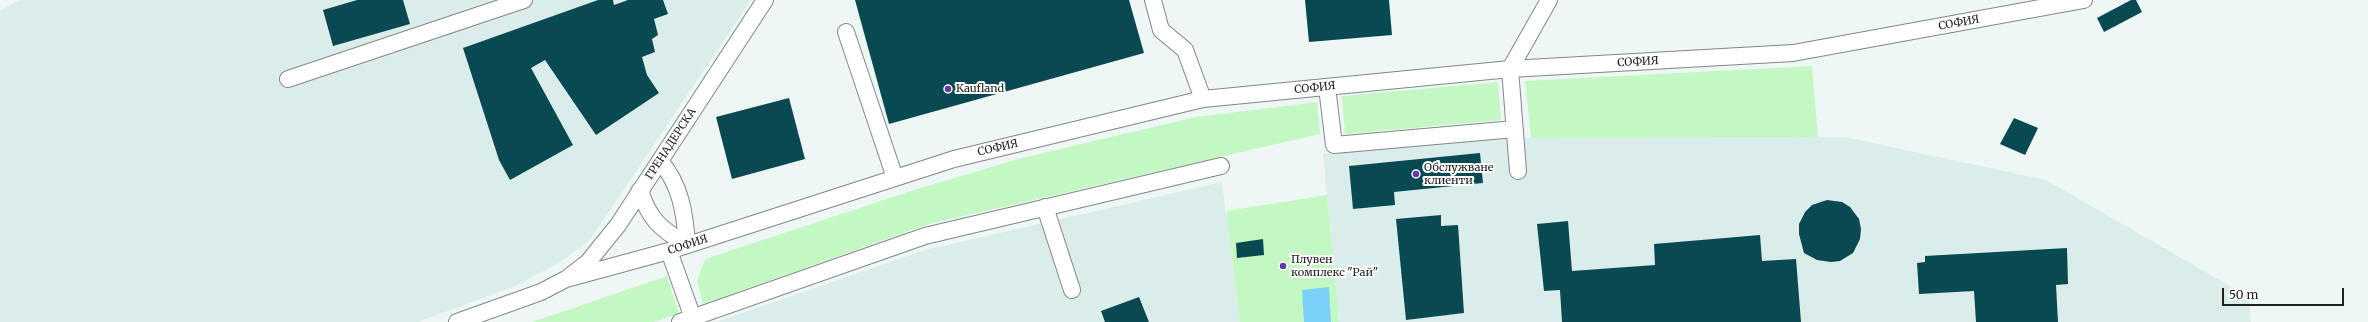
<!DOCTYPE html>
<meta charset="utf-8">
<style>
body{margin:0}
#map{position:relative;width:2368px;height:322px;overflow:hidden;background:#eff7f6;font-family:Merriweather,serif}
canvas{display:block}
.scale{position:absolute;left:2222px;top:288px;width:122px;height:18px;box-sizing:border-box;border:2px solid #202322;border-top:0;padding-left:5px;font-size:12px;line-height:14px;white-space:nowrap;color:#202322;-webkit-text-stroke:3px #fff;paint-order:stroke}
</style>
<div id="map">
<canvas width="2368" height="322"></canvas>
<div class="scale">50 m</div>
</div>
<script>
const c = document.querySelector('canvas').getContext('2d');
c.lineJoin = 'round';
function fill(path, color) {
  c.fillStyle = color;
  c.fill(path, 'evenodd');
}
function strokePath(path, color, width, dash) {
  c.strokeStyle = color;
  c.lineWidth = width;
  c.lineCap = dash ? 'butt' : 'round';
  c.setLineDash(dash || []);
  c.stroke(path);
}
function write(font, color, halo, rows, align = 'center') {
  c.font = font + ' Merriweather,serif';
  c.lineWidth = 4;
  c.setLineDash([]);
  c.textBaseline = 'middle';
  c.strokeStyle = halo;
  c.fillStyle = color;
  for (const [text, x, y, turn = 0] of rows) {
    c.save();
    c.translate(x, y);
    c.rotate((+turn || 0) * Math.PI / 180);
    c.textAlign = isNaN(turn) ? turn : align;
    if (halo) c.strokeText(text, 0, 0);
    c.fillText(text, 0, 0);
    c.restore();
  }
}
fill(new Path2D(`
 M19 0H751L590 240 559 263 515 286 418 322H0V11Z
 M1845 137 2046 180 2249 297 2251 322H1339L1323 154 1485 138Z
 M1222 182 1240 322H716L925 250Z`), '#dbedeb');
fill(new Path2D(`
 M1812 66 1818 137 1531 138 1525 81Z
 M1498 82 1501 120 1345 134 1342 96Z
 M1317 102 1320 134 929 224 703 304 697 281 705 259 914 190 1022 158 1196 117Z
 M1327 195 1339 322H1240L1226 211Z
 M667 276 679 314 654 322H532Z`), '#c4f8c3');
fill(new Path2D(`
 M1329 287 1331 322H1304L1302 290Z`), '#7cd1fb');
fill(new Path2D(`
 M357 0H403L410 24 333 46 323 10Z
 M598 0H613L614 5 628 0H663L668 14 654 19 658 35 652 39 655 52 642 57 647 75 659 93 596 135 545 60 531 68 573 145 510 180 499 160 463 48Z
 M855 0H1129L1144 53 889 124Z
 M1305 0H1389L1392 35 1309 42Z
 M2131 0H2136L2142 12 2104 32 2097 18Z
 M789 98 805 159 732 179 716 117Z
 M2014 118 2038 128 2025 155 2000 144Z
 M1480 153 1483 183 1394 192 1395 205 1353 209 1349 166Z
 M1827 200 1842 202 1850 207 1859 219 1861 229 1860 239 1853 253 1840 261 1831 262 1817 260 1804 253 1799 234V224L1805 212 1812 205Z
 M1441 215V226L1458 225 1464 313 1406 320 1396 219Z
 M1568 221 1572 271 1655 265 1654 244 1760 235 1762 261 1796 259 1801 322H1562L1560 290 1544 291 1537 224Z
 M1263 239 1264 255 1237 258 1236 243Z
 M2067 248 2068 284 2056 285 2058 322H1976L1974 291 1919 294 1917 263 1925 262V256Z
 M1139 297 1149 322H1105L1101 311Z`), '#094952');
const minor = new Path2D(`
 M1153 0 1161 30 1185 50 1203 99
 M846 32 895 178
 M288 79 524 0
 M1327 87 1334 145 1515 129
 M660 161C681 185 685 214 687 245
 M1518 171 1510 69 1549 0
 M640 190C649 220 661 229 687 245
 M1045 207 1072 290
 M669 251 693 318
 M566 279 669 251 954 159 1203 99 1510 69 1793 53 2084 0
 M457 322 541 292 566 279 588 262 618 225 765 0
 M680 322 925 236 1221 166`);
strokePath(minor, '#808786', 18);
strokePath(minor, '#fff', 16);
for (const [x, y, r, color] of [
 [948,89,4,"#6537af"],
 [1416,174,4,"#6537af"],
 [1283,266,4,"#6537af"]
]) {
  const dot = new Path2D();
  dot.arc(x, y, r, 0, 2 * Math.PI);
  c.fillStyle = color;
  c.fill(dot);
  strokePath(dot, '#fff', 1.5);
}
write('11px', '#202322', '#fff', [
 ["СОФИЯ",1959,23,-10],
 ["СОФИЯ",1638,62,-3],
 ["СОФИЯ",1315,88,-6],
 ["ГРЕНАДЕРСКА",671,144,-57],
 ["СОФИЯ",998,148,-13],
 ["СОФИЯ",688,245,-18]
]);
write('11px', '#202322', '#fff', [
 ["Kaufland",956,89],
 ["Обслужване",1424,168],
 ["клиенти",1424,181],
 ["Плувен",1291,260],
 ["комплекс \"Рай\"",1291,273]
], 'left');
</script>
